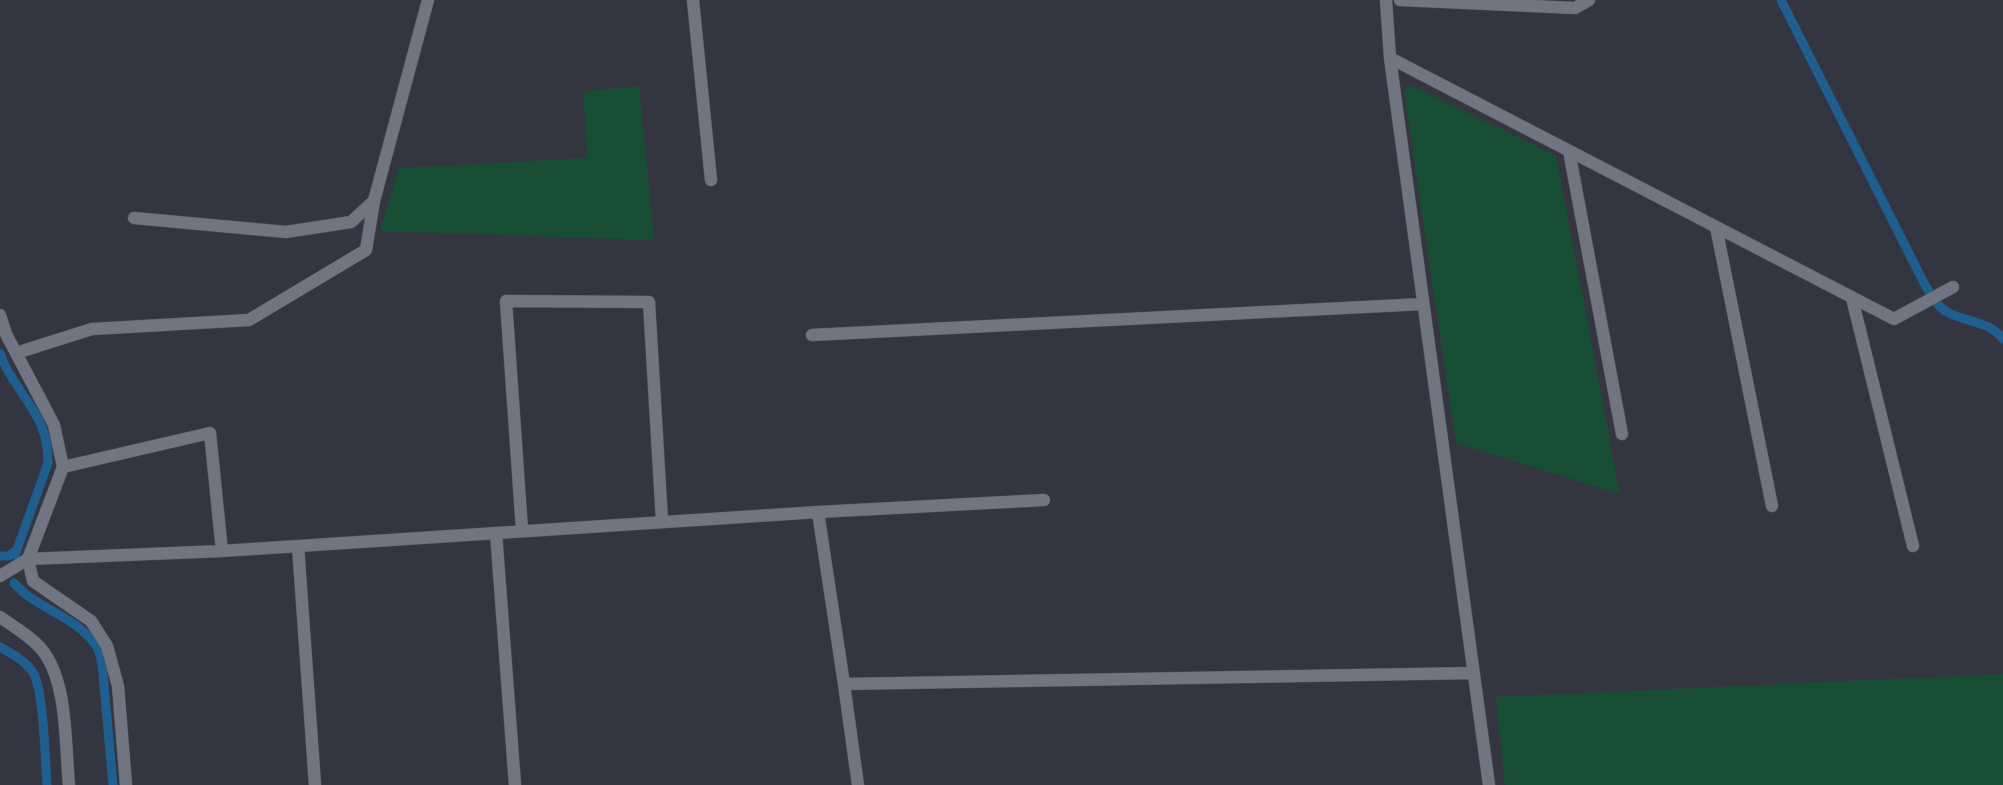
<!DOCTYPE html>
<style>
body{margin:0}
canvas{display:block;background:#333641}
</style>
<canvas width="2003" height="785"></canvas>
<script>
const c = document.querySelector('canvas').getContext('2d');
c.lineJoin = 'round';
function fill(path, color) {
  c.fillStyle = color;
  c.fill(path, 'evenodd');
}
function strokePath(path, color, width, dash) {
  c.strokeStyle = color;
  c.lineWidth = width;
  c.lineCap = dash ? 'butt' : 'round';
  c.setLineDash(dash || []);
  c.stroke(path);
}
fill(new Path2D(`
 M639 86 654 240 380 231 399 168 588 158 583 92Z
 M1413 86 1556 156 1620 494 1456 443 1404 91Z
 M2003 674V785H1505L1496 697Z`), '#184f34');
strokePath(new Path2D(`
 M1781 0 1925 285C1932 296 1937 307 1949 313 1967 322 1991 322 2003 339
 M0 353C3 361 6 369 11 376 31 409 48 422 48 463L15 555
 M0 556H9L15 551
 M14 583C36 609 77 616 96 646 99 651 101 658 102 663L113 785
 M0 647C11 653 24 660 32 671 44 687 45 761 47 785`), '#1f5f8f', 9);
const street = new Path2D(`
 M693 0 711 180
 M1386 0 1390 58 1489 785
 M1400 0 1575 8 1589 0
 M1390 58 1894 319 1953 287
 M1569 151 1622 434
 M134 218 286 232 351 222 374 201 428 0
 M1716 227 1772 506
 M1852 298 1913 546
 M0 315 6 334 54 425 63 467 28 559 33 581 91 621 107 646 118 686 126 785
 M812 335 1423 304
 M16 353 92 329 249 320 366 250 374 201
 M63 467 210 433 222 551
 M818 512 1044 500
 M522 530 506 301 649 302 662 521
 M496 533 515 785
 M298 546 315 785
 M0 576 28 559 222 551 818 512 844 684 858 785
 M0 617C14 627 32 637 43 651 68 684 65 745 69 785
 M844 684 1473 673`);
strokePath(street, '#52555d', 13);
strokePath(street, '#717581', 12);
</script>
